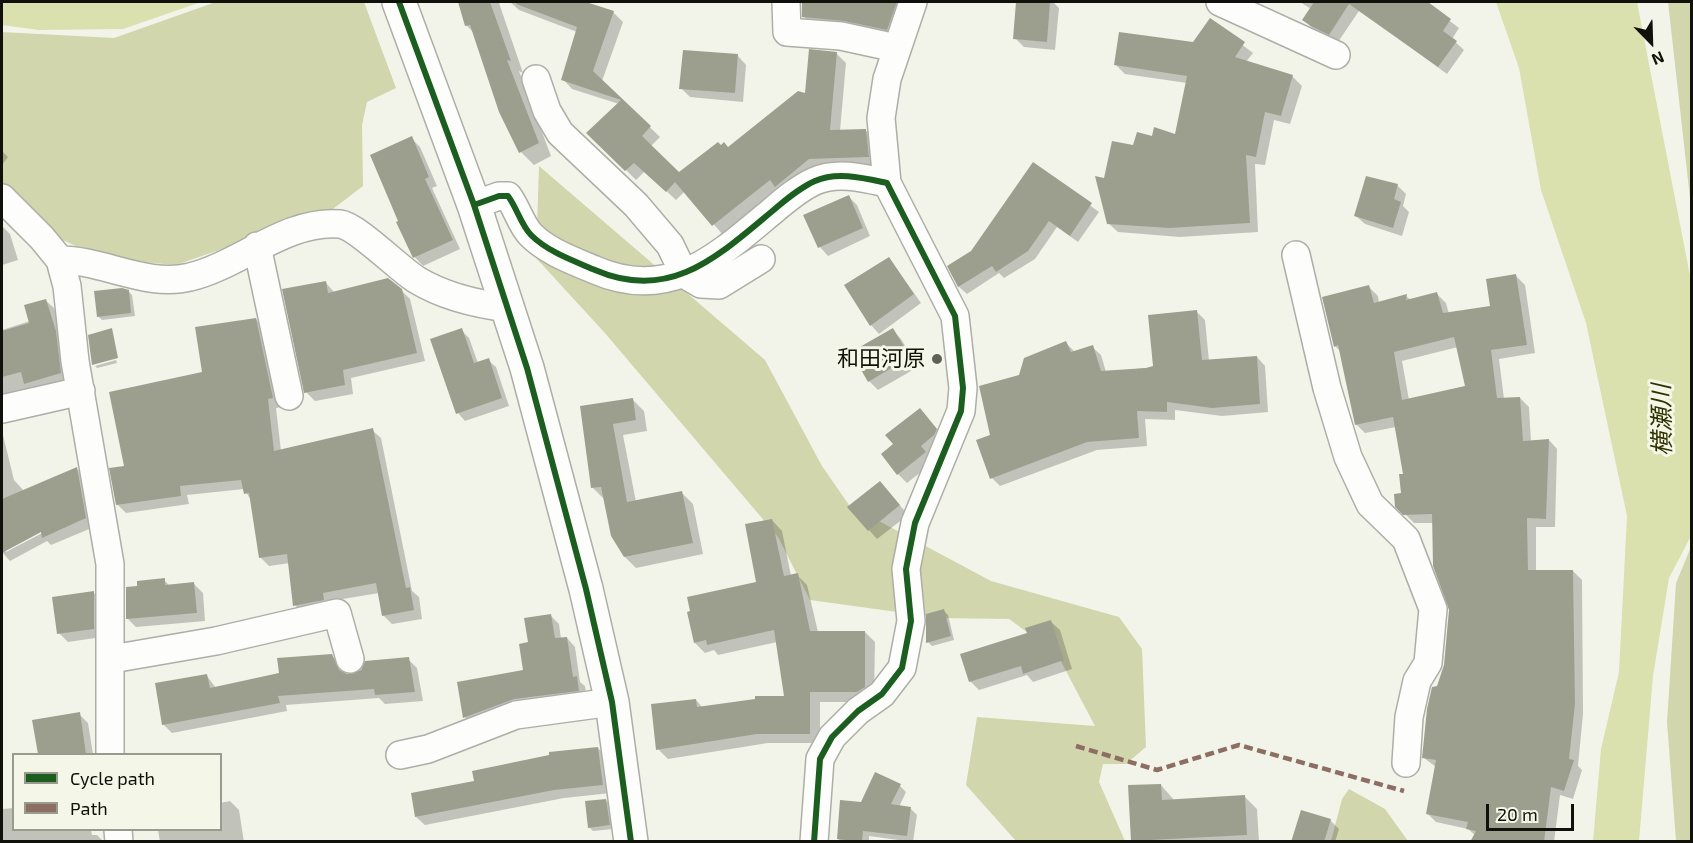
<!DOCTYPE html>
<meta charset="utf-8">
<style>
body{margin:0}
#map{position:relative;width:1693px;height:843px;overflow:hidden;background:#f2f4ea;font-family:"Exo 2",sans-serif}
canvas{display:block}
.frame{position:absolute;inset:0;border:3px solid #10110b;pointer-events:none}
.legend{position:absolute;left:12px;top:753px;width:210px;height:78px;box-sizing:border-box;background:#f4f7e7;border:2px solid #999b8f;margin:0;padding:8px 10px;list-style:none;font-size:18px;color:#10110b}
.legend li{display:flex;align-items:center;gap:12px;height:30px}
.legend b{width:30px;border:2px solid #999b8f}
.north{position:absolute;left:1621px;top:12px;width:60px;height:60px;-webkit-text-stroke:4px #f4f7e7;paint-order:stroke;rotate:157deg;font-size:16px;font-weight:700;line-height:24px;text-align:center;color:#10110b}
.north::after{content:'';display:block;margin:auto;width:21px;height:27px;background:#10110b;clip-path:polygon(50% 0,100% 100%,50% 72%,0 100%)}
.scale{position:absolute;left:1486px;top:804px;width:88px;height:27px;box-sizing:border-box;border:3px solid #10110b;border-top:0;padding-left:8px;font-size:18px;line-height:21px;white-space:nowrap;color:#10110b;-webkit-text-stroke:4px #f4f7e7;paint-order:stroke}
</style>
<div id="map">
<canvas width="1693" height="843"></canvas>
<div class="frame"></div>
<ul class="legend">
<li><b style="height:8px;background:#1b5e20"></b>Cycle path</li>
<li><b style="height:8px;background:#8d6e63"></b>Path</li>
</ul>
<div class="north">N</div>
<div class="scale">20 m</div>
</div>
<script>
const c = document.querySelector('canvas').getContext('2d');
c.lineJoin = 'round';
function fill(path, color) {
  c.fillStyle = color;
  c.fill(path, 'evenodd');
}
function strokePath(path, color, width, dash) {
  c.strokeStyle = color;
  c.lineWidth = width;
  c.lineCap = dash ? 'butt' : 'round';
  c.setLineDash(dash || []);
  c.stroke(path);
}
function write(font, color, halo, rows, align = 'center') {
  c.font = font + ' "Exo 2","Noto Sans JP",sans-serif';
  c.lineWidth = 6;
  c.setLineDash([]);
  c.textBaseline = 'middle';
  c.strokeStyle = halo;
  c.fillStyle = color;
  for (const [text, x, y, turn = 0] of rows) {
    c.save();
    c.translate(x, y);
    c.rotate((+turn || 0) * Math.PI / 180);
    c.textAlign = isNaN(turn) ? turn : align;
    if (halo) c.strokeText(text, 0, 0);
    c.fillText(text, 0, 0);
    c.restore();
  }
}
fill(new Path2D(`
 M216 2H364L396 88 367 102 362 125 363 186 329 212 176 265 106 259 51 235 2 187V32L114 38Z
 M1668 2H1691V207Z
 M539 166 765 360 822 466 849 505 991 581 1119 617 1142 649 1146 747 1126 764H1103L1099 782 1125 841H1016L966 785 977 717 1095 726 1057 654 1009 619 941 618 810 600 778 537 604 332 536 258Z
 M1691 547V841H1676L1667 722 1676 583Z
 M1349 789 1385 809 1408 841H1331L1342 799Z`), '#d2d6ad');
fill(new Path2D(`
 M2 2H201L123 29 39 30 2 25Z
 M1496 2H1637L1692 286 1691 536 1669 578 1653 676 1639 841H1593L1601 749 1619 672 1627 516 1586 323 1541 190 1519 68Z`), '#dae0ae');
fill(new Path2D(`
 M459 2 499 3 523 73 519 71 551 156 534 165 521 152 473 32 466 25Z
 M510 2 585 3 613 12 623 22 602 81 660 137 650 147 678 174 729 149 806 95 836 53 846 63 840 131H866L875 140 878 166 723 235 685 191 676 200 645 171 636 180 589 133 619 104 572 89 563 79 577 32 519 10Z
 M802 2H910L896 38 813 26 804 17Z
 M1018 2H1053L1059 8 1055 50 1024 47 1015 38Z
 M1300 2H1365L1338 42 1313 29 1304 20 1311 9Z
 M1401 2H1425L1459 28 1452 39 1464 50 1447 74 1383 27Z
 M1210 20 1253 53 1246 62 1292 76 1302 86 1290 124 1274 120 1265 165 1255 164 1258 232 1180 237 1118 232 1108 223 1105 179 1134 147 1153 138 1176 135 1187 83 1125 74 1116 65 1194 44Z
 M738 56 746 65 743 102 690 97 681 88Z
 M411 138 420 147 437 186 432 188 460 249 423 266 412 254Z
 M2 151 8 157 2 165Z
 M1033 164 1099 212 1078 242 1057 227 1035 259 1004 278 999 273 967 294 959 287 949 266 972 252Z
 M1397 185 1406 194 1403 206 1409 212 1402 236 1365 224 1356 216Z
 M848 196 857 205 870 236 828 256 820 247Z
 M2 226 10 234 18 260 2 265Z
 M889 258 921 303 879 334 871 325Z
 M1516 276 1525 285 1535 353 1499 359 1504 399 1520 398 1529 407 1531 442 1549 440 1557 449 1555 527H1536V572L1573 571 1582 580 1583 714 1578 766 1582 770 1573 799 1560 795 1554 842H1483L1468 829 1436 822 1427 813 1436 767 1424 758 1445 665 1450 610 1434 523H1414L1397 506 1403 494 1405 475 1396 427 1365 433 1356 424 1341 352 1335 346 1369 287 1378 296 1379 303 1406 296 1411 300 1437 294 1446 303 1449 314 1492 308ZM1458 347 1467 387 1409 400 1402 361Z
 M326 283 335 293 401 290 410 299 425 361 351 378 353 394 315 401 306 392Z
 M128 291 132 295 135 316 102 320 98 316Z
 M45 300 54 308 64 340 69 381 2 400V330L30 321Z
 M1196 311 1205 320 1209 361 1257 357 1265 366 1268 412 1222 416 1175 410V420L1145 419 1147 446 1097 450 1000 486 992 478V436L1020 376 1066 343 1075 352 1092 347 1101 355 1106 372 1155 367Z
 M256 319 264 328 281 407 276 408 281 451 372 430 381 438 412 591 419 597 422 619 392 624 383 615 379 593 331 601 303 614 295 605 290 563 269 566 261 558 251 500 244 489 187 495 189 504 126 513 117 504 126 467 204 373Z
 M461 330 469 338 478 363 488 360 496 367 509 406 465 421 458 413 432 340Z
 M893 330 901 339 918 367 878 390 869 381Z
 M116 360 117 363 97 368 95 366Z
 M632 399 644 411 647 431 623 435 636 502 682 493 693 504 703 554 636 568 625 557 604 499 592 487 581 407Z
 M920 410 945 439 934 462 907 483 898 474 895 445Z
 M2 431 14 480 24 491 77 469 85 477 94 527 51 545 47 541 10 561 2 552ZM47 527 48 530 6 552V549Z
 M888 491 908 515 877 539 869 530Z
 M772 520 782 531 791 576 797 575 807 585 818 632H865L875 642 874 697 867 702H820V743H768L668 759 658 749 696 700 703 708 786 697 777 642 718 655 714 650 705 653 695 643 757 583Z
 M164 580 170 586 194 584 203 593 205 621 136 627 127 618Z
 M94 593 102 602V637L68 642 59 633Z
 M944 611 948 615 954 640 932 646 928 642Z
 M550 615 559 624 561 639 567 638 575 647 580 682 585 686 587 699 473 726 465 717 525 671 530 644Z
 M1051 622 1060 630 1072 669 1033 682 1027 675 979 690 970 681 1029 634Z
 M332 656 341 665 345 675 408 659 417 668 423 701 385 704 379 698 286 705 287 711 172 733 163 724 207 676 216 688 280 674Z
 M79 714 88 723 93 754H39L34 721Z
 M598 748 607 757 611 793 564 798 425 825 416 817 476 782Z
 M1161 785 1174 800 1244 796 1257 809 1259 842H1133Z
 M900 786 906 792 899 807 911 809 917 815 913 842 869 836V842H841L838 839 862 804Z
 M606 800 610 805 613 829 593 831 589 827Z
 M230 801 239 810 244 842H160L158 830H220V803Z
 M14 808V830H91L92 835H97L104 842H2V809Z
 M1330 820 1339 829 1335 842H1292Z`), '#0003');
fill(new Path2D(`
 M458 2H490L511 61 507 60 539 143 519 153 499 112 470 25 465 26Z
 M517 2H586L614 11 593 71 651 126 642 136 679 172 718 142 721 145 724 142 728 147 798 91 805 93 809 49 837 52 830 130 866 129 869 157 809 159 775 187 770 180 712 226 675 182 666 192 634 163 625 171 586 133 621 100 561 80 577 27 516 4Z
 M802 2H897L887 30 844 21 802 17Z
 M1016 2H1050L1047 42 1013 39Z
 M1314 2H1428L1451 19 1443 31 1457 41 1438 67 1349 4 1329 35 1311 26 1302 20Z
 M1210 18 1245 42 1235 57 1293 75 1281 116 1265 112 1256 157 1246 155 1250 223 1169 228 1107 224 1095 176 1104 178 1112 141 1133 145 1137 132 1152 136 1154 127 1175 134 1187 76 1114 65 1119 32 1193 42Z
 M683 50 738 54 735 93 679 89Z
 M412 136 429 177 425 179 453 240 413 258 396 222 398 221 370 155Z
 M1033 162 1092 203 1070 236 1049 221 1028 251 996 272 992 266 958 287 947 266 971 251Z
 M1366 176 1398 184 1394 199 1401 202 1393 228 1354 216Z
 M849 195 863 228 818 248 803 215Z
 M889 257 914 294 870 326 844 285Z
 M1516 274 1527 345 1491 350 1497 398 1520 397 1523 441 1549 439 1546 519 1527 518 1528 570H1573L1575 704 1569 759 1574 760 1564 791 1551 787 1544 842H1470L1476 831 1466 829 1468 822 1426 814 1436 760 1422 758 1427 709 1432 687 1437 686 1444 665 1449 610 1433 566 1432 514 1403 515 1395 507 1394 494 1401 493 1399 474H1403L1393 417 1355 425 1338 345 1334 347 1322 297 1369 285 1374 303 1407 294 1406 300 1437 292 1443 313 1490 306 1486 279ZM1454 337 1465 386 1402 400 1394 352Z
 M388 278 402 289 417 353 343 370 345 385 304 393 282 289 326 281 328 293Z
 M122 288 129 290 131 313 97 317 94 291Z
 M46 299 56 331 61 373 24 384 21 372 2 377V331L29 323 24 305Z
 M1197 310 1202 360 1257 356 1260 404 1212 408 1167 402V412L1137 411 1139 438 1087 442 990 479 976 440 990 435 979 386 1019 375 1024 358 1066 341 1071 352 1093 345 1101 371 1146 368 1153 366 1148 315Z
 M256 318 273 398 268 399 274 451 373 428 406 588 410 587 414 610 382 616 376 583 323 593 324 600 293 606 287 554 259 558 249 493 244 494 241 480 180 486 181 496 116 505 109 468 124 466 109 392 202 372 195 327Z
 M112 328 118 358 92 365 88 335Z
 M462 328 474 363 489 358 502 398 456 414 430 339Z
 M893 328 910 357 868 382 851 352Z
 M633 398 636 420 613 424 627 502 682 491 693 543 624 557 611 536 601 487 591 488 580 406Z
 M920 408 937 429 934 435 921 446 926 452 897 475 881 454 893 444 885 435Z
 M77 467 86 518 42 538 41 532 2 553V499Z
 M880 481 900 505 868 531 847 507Z
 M772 519 784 576 798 573 810 631H865V687L857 692H810V734H757L656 750 651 704 696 699 697 707 755 699V696H784L774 630 707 645 706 640 694 643 687 612 690 611 687 597 756 582 745 524Z
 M165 578V585L194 582 197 613 126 619V587L137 586V581Z
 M94 591V629L57 634 52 597Z
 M944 609 951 636 926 643V614Z
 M551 614 555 638 567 637 573 677 577 676 579 691 514 699 463 718 457 682 523 670 519 644 528 642 524 618Z
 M1051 620 1064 660 1023 674 1021 666 969 682 960 654 1027 633 1025 628Z
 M332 654 339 670 347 674 361 670 365 661 409 657 415 692 375 695 374 689 278 696 280 703 162 725 155 683 207 674 210 688 279 673 277 658Z
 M80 712 86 754H38L32 720Z
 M598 747 603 785 554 790 415 817 411 793 474 781 472 771 549 755V752Z
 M875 772 901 784 891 804 911 807 907 836 863 831 862 842 837 839 840 800 861 802Z
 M1161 784 1162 800 1245 795 1247 835 1131 841 1128 785Z
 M606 799 610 825 588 828 585 801Z
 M1301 810 1331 819 1324 842H1291Z`), '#9d9f8e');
const street = new Path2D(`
 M786 2 787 32 841 36 896 48
 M1220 2 1336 55
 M536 79 547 111 560 133 636 205 670 245 684 274 701 284 719 285 761 259
 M887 183 881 118 887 79 913 2
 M2 198 42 238 60 260 67 286 75 361 110 564V754
 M474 205 499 196H508C517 208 521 225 531 235 548 252 574 261 595 270 669 302 716 258 770 213 783 202 799 188 815 181 837 171 864 178 887 183L955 316 963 388 961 411 915 523 906 569 911 621 902 668 882 694 858 711 832 737 820 759 814 842
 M257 246 289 396
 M1296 255 1327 388 1348 457 1370 504 1406 539 1433 609 1428 663 1417 681 1409 717 1406 763
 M60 260C103 260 147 288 190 277 238 266 287 219 340 224 357 226 399 269 417 280 445 297 476 304 508 308
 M2 409 81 391
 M112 659 216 641 337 613 350 659
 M400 755 428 749 516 715 612 702
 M118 830 119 842`);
const secondary = new Path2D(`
 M399 2 474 205 527 368 586 589 612 702 631 842`);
strokePath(street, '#adaea7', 30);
strokePath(secondary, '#adaea7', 36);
strokePath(street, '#fdfdfc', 27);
strokePath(secondary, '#fdfdfc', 33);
strokePath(new Path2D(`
 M1076 746 1157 770 1239 745 1404 791`), '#8d6e63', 4.5, [9, 4.5]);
strokePath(new Path2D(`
 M399 2 474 205 527 368 586 589 612 702 631 842
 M474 205 499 196H508C517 208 521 225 531 235 548 252 574 261 595 270 669 302 716 258 770 213 783 202 799 188 815 181 837 171 864 178 887 183L955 316 963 388 961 411 915 523 906 569 911 621 902 668 882 694 858 711 832 737 820 759 814 842`), '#1b5e20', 6);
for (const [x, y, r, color] of [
 [937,359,6,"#5f6059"]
]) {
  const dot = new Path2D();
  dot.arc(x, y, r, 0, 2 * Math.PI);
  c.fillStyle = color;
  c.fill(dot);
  strokePath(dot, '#f4f7e7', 2);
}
write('22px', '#10110b', '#f4f7e7', [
 ["和田河原",925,359]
], 'right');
write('italic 24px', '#313400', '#f4f7e7', [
 ["横瀬川",1662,420,-91]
]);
</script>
